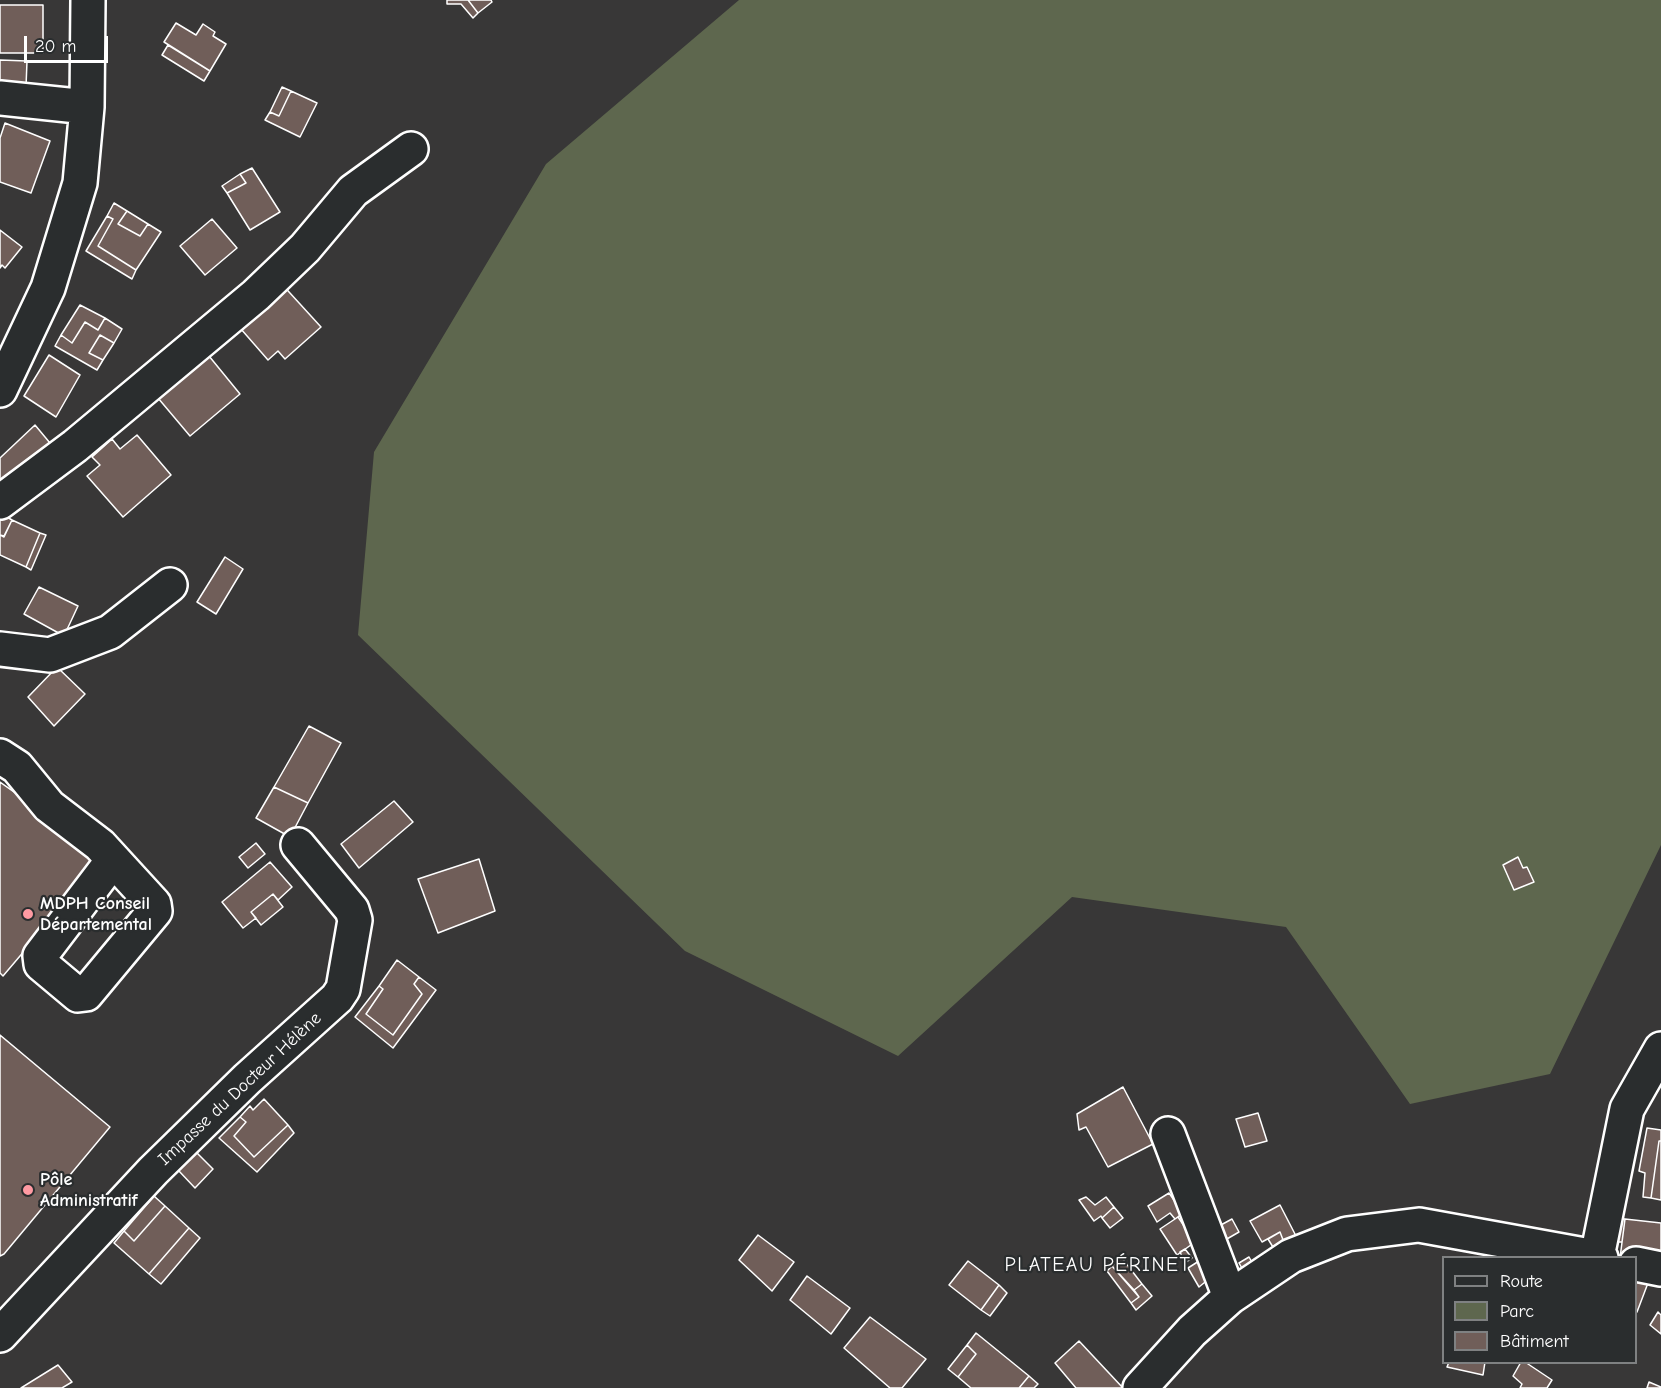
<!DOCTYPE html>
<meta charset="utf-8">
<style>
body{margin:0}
#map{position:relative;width:1661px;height:1388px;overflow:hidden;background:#383737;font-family:"Comic Neue",sans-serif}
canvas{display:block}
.legend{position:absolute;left:1442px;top:1256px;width:195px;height:108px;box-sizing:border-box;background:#2a2d2e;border:2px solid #7f8182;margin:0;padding:8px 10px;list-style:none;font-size:18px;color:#fff}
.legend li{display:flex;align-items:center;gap:12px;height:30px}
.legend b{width:30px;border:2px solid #7f8182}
.scale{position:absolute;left:24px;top:36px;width:84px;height:27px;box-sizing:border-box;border:3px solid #fff;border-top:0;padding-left:8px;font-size:18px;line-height:21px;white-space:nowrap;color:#fff;-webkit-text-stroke:4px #2a2d2e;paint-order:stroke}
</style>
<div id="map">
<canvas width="1661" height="1388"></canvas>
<ul class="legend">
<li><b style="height:8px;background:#2a2d2e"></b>Route</li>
<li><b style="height:16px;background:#5e674e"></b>Parc</li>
<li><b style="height:16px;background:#705e59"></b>Bâtiment</li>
</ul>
<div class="scale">20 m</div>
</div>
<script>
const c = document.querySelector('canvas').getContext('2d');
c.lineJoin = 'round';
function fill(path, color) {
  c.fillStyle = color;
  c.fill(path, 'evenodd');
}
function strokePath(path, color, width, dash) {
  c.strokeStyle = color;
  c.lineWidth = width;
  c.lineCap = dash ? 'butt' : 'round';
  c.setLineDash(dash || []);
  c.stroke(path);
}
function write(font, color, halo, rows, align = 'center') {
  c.font = font + ' "Comic Neue",sans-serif';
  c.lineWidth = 4.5;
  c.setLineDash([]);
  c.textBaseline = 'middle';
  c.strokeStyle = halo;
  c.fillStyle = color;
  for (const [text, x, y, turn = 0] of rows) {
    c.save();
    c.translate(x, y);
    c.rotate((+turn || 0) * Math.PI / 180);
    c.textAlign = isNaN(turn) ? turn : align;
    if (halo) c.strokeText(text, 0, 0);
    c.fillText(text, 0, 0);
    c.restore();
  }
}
fill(new Path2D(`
 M739 0H1661V845L1550 1074 1410 1104 1286 927 1072 897 898 1056 685 951 358 635 374 452 546 164Z`), '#5e674e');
const building = new Path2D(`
 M447 0H468L478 13 473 18 461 4H447Z
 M468 0H491L492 2 478 13Z
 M0 5H43V53H0Z
 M176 23 196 35 203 24 215 32 213 36 226 44 210 71 164 42Z
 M168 45 210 71 204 81 162 55Z
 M0 60 27 61 26 87 0 86Z
 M282 87 291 91 279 116 270 112Z
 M291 91 317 103 300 137 265 120 270 112 279 116Z
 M5 123 50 141 31 193 0 182V138Z
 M252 168 280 212 250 230 227 193 246 183 240 174Z
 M240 174 246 183 227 193 222 186Z
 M114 203 127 211 118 224 140 236 148 224 161 232 136 270 98 246 113 219 107 216Z
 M127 211 148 224 140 236 118 224Z
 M107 216 113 219 98 246 136 270 132 279 86 251Z
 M212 219 237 248 205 275 180 246Z
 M0 230 22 247 5 268 2 265 0 268Z
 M279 281 321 327 285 359 278 351 268 360 234 321Z
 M80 305 105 318 98 330 85 322 72 343 61 335Z
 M105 318 122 329 114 343 100 335 89 353 103 360 97 370 55 346 61 335 72 343 85 322 98 330Z
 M100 335 114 343 103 360 89 353Z
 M49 355 80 375 56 417 24 396Z
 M209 356 240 394 190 436 158 398Z
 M35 425 50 443 0 487V458Z
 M137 435 171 475 123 517 87 476 100 465 92 457 112 439 120 449Z
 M0 513 12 520 4 537 0 535Z
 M12 520 40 533 26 567 0 555V535L4 536Z
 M40 533 46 535 31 570 26 567Z
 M225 557 243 569 216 614 197 602Z
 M39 587 78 606 64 636 24 614Z
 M57 667 85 694 54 726 28 697Z
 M309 726 341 743 308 803 274 787Z
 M0 782 105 856 3 976 0 973Z
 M274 787 308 803 290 837 256 818Z
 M394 801 413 822 359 868 341 844Z
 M256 843 265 854 248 868 239 857Z
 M1518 857 1523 868 1527 867 1534 882 1514 890 1503 865Z
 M479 859 495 911 438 933 418 879Z
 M270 862 292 887 278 900 273 894 251 912 256 918 243 928 222 902Z
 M273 894 283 907 261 925 251 912Z
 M397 960 419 977 414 984 422 994 393 1035 366 1014 383 989 379 986Z
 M419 977 436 990 393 1048 355 1017 379 986 383 989 366 1014 393 1035 422 994 414 984Z
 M0 1035 110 1127 4 1254 0 1256Z
 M1123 1087 1153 1144 1108 1167 1086 1127 1079 1130 1077 1114Z
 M264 1099 288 1125 254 1157 234 1136 246 1122 240 1117 250 1106 253 1110Z
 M1258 1113 1267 1141 1245 1147 1236 1119Z
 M240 1117 246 1122 234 1136 254 1157 288 1125 294 1133 257 1172 219 1138Z
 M1647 1128 1661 1130V1141H1659L1651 1198 1643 1197 1645 1173 1639 1171Z
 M1659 1141H1661V1200L1651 1198Z
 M196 1152 213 1169 195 1188 178 1170Z
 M1169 1193 1183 1213 1175 1219 1170 1213 1157 1222 1148 1206Z
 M154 1196 165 1206 134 1241 124 1231Z
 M1086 1197 1095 1205 1106 1197 1114 1207 1102 1218 1101 1216 1094 1221 1079 1200Z
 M1280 1205 1296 1236 1285 1245 1280 1232 1262 1242 1250 1221Z
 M165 1206 189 1228 149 1274 114 1243 124 1231 134 1241Z
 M1114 1207 1123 1218 1110 1228 1102 1218Z
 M1178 1217 1195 1242 1177 1255 1160 1229Z
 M1616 1218 1625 1219 1622 1242H1613Z
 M1232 1219 1239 1232 1213 1247 1206 1233Z
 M1625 1219 1661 1223V1253L1636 1258H1620Z
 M189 1228 200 1238 161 1284 149 1274Z
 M1280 1232 1285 1245 1276 1252 1268 1239Z
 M758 1235 794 1262 772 1291 739 1260Z
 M1185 1249 1192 1258 1185 1263 1180 1252Z
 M1249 1257 1253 1264 1243 1270 1239 1263Z
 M1122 1258 1142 1284 1134 1290 1112 1266Z
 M968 1261 999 1285 981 1310 949 1285Z
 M1199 1261 1210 1278 1199 1287 1188 1268Z
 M1112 1266 1139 1297 1131 1303 1107 1271Z
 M807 1276 850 1308 831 1334 790 1300Z
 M1636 1279 1648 1283 1637 1312 1636 1311Z
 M1142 1284 1152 1296 1136 1310 1131 1303 1139 1297 1134 1290Z
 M999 1285 1007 1293 990 1316 981 1310Z
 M1658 1312 1661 1315V1334L1650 1325Z
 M870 1317 926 1359 902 1388H890L844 1348Z
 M976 1333 1029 1376 1019 1388H971L958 1377 976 1354 967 1345Z
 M1079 1341 1123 1388H1076L1055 1363Z
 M967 1345 976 1354 958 1377 948 1369Z
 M1449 1362H1485L1483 1375 1447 1367Z
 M1521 1362H1525L1552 1380 1547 1388H1520L1522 1384 1513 1376Z
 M58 1365 72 1382 62 1388H21Z
 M1029 1376 1038 1384 1034 1388H1019Z
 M1649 1382 1661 1387V1388H1647Z`);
fill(building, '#705e59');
strokePath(building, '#fff', 1.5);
const minor = new Path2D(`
 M0 98 87 107
 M0 390 48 288 80 183 87 107 88 0
 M0 502 75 446 256 295 305 248 353 191 411 149
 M0 649 50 655 110 632 170 585
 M0 756 17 767 49 806 100 845 154 904 155 911 86 994 78 995 41 964 40 956 113 860
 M1168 1134 1230 1297
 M1597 1257 1627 1109 1661 1049
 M1636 1264 1661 1269
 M0 1335 153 1171 247 1079 337 998 343 989 355 920 352 910 298 845
 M1140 1388 1192 1331 1230 1297 1291 1256 1347 1234 1419 1225 1601 1258`);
strokePath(minor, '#fff', 38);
strokePath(minor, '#2a2d2e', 33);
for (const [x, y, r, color] of [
 [28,914,6,"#ff9aa2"],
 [28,1190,6,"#ff9aa2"]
]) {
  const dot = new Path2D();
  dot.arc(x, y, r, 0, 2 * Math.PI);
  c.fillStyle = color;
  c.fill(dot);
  strokePath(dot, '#2a2d2e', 2);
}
write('bold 18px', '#fff', '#2a2d2e', [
 ["MDPH Conseil",40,904],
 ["Départemental",40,925],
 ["Pôle",40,1180],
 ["Administratif",40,1201]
], 'left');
write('18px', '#fff', '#2a2d2e', [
 ["Impasse du Docteur Hélène",240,1089,-43]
]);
c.letterSpacing = '1.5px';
write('20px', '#fff', '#2a2d2e', [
 ["PLATEAU PÉRINET",1098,1265]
]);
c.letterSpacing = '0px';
</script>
